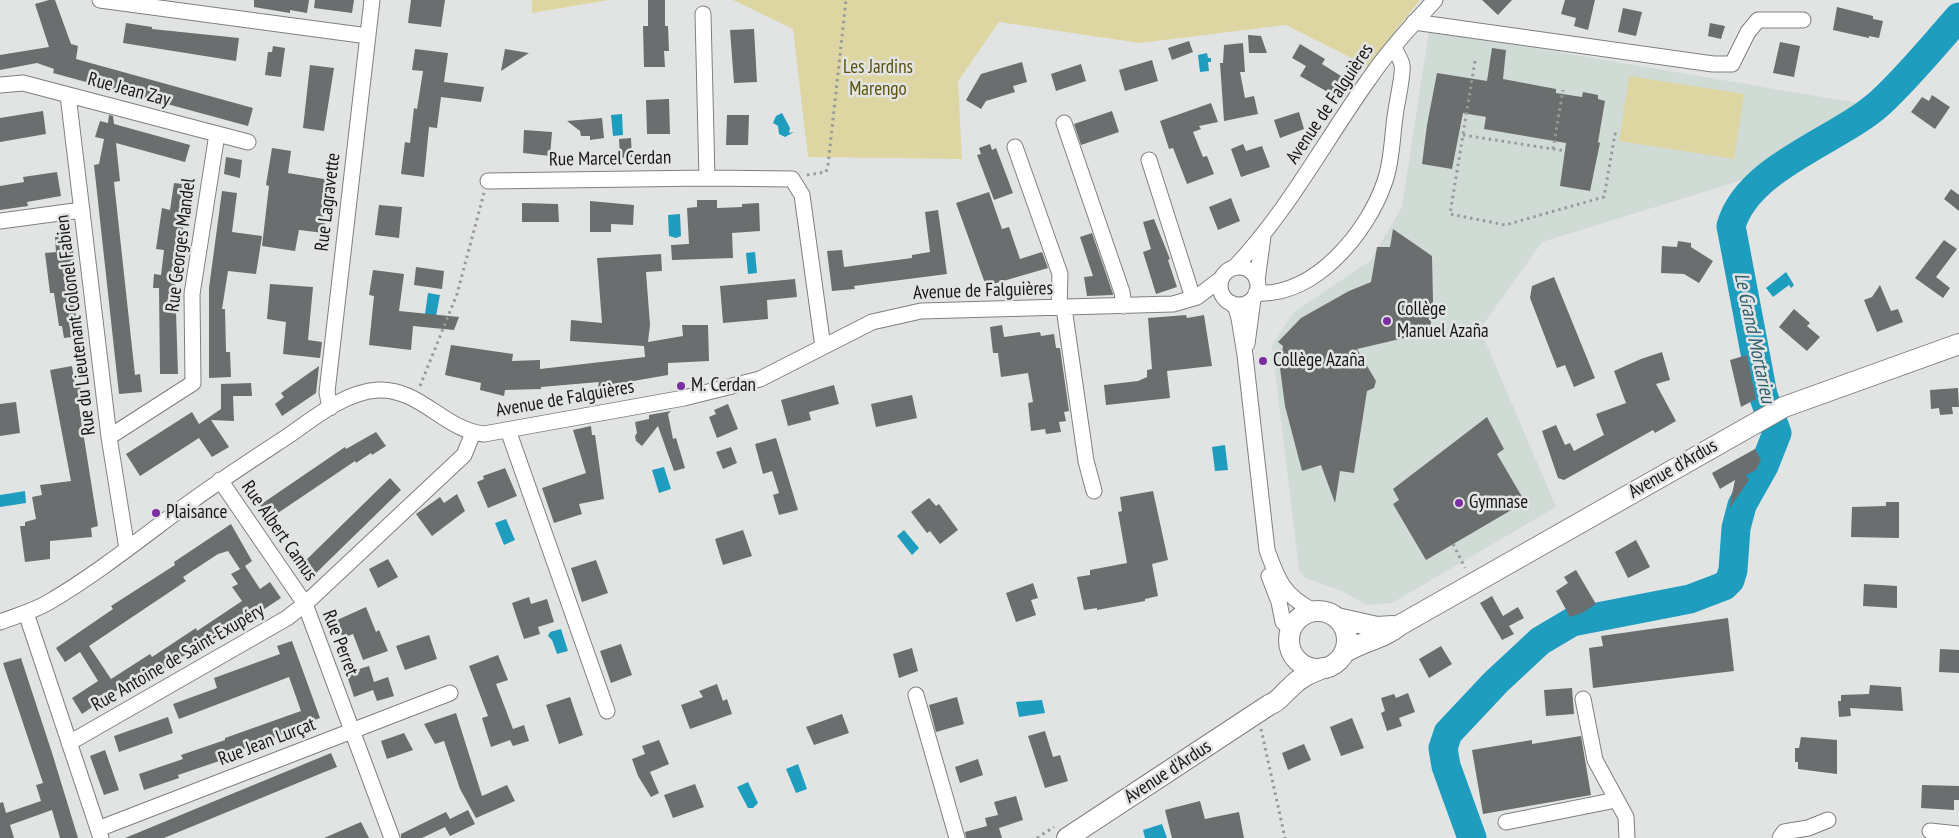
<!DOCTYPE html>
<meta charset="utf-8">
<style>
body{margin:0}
canvas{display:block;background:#e1e4e3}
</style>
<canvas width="1959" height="838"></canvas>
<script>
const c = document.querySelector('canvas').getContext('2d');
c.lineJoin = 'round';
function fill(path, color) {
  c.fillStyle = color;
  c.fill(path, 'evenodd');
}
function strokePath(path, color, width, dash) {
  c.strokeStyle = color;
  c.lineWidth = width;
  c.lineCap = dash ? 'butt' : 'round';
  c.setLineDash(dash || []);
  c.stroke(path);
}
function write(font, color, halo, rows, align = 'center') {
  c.font = font + ' "PT Sans Narrow",sans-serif';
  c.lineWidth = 5;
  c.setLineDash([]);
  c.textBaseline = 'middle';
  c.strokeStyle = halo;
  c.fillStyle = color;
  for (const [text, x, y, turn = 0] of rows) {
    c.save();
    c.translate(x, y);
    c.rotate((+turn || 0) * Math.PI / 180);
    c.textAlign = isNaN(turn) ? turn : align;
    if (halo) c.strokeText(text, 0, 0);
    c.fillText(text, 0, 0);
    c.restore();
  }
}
fill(new Path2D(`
 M1429 30 1863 104 1794 150 1736 182 1542 242 1480 329 1556 507 1392 603 1367 605 1342 591 1305 578 1299 570 1272 345 1294 312 1370 261 1402 207Z`), '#d0dbd5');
fill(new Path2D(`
 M532 0H609L532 13Z
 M733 0H1420L1367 66 1286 25 1140 43 999 22 958 81 962 159 808 157 793 29Z
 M1629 76 1744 94 1734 159 1619 141Z`), '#ded6a2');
fill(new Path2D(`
 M1207 53 1208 58H1211V62H1208L1209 71 1200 72 1198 55Z
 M782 113 790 128 789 133 794 132 785 137 779 134 778 126 773 123 776 116Z
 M622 114 623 135 613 136 611 115Z
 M680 214 681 236 676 238 669 236 668 215Z
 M755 252 757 273 748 274 746 253Z
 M1786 272 1794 285 1791 288 1789 285 1773 297 1766 288Z
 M428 293 440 295 436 316 425 314Z
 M1225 445 1228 470 1215 471 1212 447Z
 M664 467 671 489 659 493 652 470Z
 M25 491 26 503 0 507V495Z
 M506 519 515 540 504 545 495 523Z
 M904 530 919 548 912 555 897 536Z
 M561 629 568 651 557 654 552 640 548 636 550 632Z
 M1042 700 1045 713 1019 717 1016 702Z
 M798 764 807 789 796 793 786 769Z
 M748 782 758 803 753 808H748L737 787Z
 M1162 824 1167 838H1145L1143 830Z`), '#1e9dbf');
strokePath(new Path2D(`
 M1472 838 1446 766 1443 748 1448 733 1496 682 1540 641 1572 622 1690 599 1724 586 1730 580 1733 570 1736 528 1742 505 1764 466 1777 433 1763 395 1731 226C1748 166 1839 141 1881 102 1909 76 1934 45 1959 17`), '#1e9dbf', 29);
fill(new Path2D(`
 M49 0H55L71 44 78 46 76 59 253 108 248 126 53 73 54 69 37 63 0 70V55L49 47 35 4Z
 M254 0H309L307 13 290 10V13L254 7Z
 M315 0H354L352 13 314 8Z
 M411 0H445L441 27 408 23Z
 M648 0H665V26H668L669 51H664L665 67H644L643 26H648Z
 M1482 0H1512L1498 15Z
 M1565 0H1595L1588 30 1574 26 1576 18 1561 14Z
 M1837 7 1873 16V19L1883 21 1879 38 1869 36V38L1833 30Z
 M1623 8 1642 12 1636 36 1618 32Z
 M126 23 152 27V29L239 38 236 61 123 43Z
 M1710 23 1725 26 1721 39 1708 36Z
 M754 29 757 82 734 83 730 30Z
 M1248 35 1261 36 1267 53H1249Z
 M1189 41 1193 52 1172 60 1168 48Z
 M1780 42 1800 46 1794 77 1773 73Z
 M1243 43 1245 72H1240L1245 98 1254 96 1258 114 1224 121 1220 63H1223L1224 45Z
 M1300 44 1325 59 1322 64 1341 76 1331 94 1300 76 1306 66 1292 58Z
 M273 46 285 48 281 77 265 75 268 52H272Z
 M1492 48 1506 50 1503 79 1556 89V93L1582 97 1583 92 1598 95V99L1605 101 1598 142 1600 143 1590 191 1560 186 1566 143 1484 129 1486 117 1463 113 1452 169 1422 164 1427 125 1437 73 1487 81Z
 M415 49 448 53 444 82 484 87 481 102 441 97 437 128 429 127 424 177 401 174 405 142 410 143 414 108 417 109 423 71 412 70Z
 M505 49 529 53 501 71Z
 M1152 60 1158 81 1125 91 1119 70Z
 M1022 62 1027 82 1013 86 1015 92 986 101 981 109 966 100 981 74Z
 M1081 64 1086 81 1056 91 1051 74Z
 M310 65 334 68 324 131 303 128Z
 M1932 95 1950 107 1935 129 1911 112 1922 97 1929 101Z
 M669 99 670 134H647L646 100Z
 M1211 103 1218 122 1199 126 1201 129 1193 132 1203 157 1207 156 1214 174 1187 184 1173 148 1169 149 1160 121Z
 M43 111 46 134 0 142V118Z
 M1112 111 1119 132 1081 145 1074 124Z
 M1299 112 1304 129 1280 138 1274 120Z
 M109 115 113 116 114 124 190 145 185 162 116 143 120 181 114 182 135 375 140 374 142 392 119 394 94 165 99 164 104 139 95 137 100 121 108 123Z
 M727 115H749L748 145H726Z
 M602 118 604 138 590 140V136H581L580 131 567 121Z
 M524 130 552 132 550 156 523 153Z
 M631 138 632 157 620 158 619 139Z
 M990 144 992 150 996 148 1013 193 994 200 977 155 981 154 979 148Z
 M1243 144 1246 151 1262 146 1270 167 1241 177 1231 149Z
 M272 148 291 151 288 173 330 180 323 217H326L324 233 299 230 295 251 262 246 269 186 266 185Z
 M226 157 242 160 240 178 224 174Z
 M57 172 61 196 27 202 28 206 0 210V186L24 182 23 177Z
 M174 183 190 185 175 280 178 374H160L159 288H153L154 274 161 275 164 250 156 249 162 208 170 210Z
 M1951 189 1959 195V211L1944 199Z
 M222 191 237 193 232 232 262 236 256 274 228 271 222 309H225L226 352H230L231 377 209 378V288Z
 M989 192 1002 229 1009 227 1020 259 1042 252 1048 268 986 286 956 203Z
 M1231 198 1240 221 1218 230 1209 207Z
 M697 200H717V208L742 207V204L759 203 760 231 732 233 733 258 672 260 671 245 689 244 687 208 697 207Z
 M590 201 634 205 633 225 611 224V232H590Z
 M522 203 558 204 559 222H522Z
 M379 205 402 207 399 238 375 235Z
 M938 210 947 274 854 286 855 289 832 291 827 251 842 250 844 267 912 258V255L930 252 925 212Z
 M1154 219 1170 259 1168 260 1177 287 1156 294 1143 252 1151 249 1143 222Z
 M71 222 75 273 68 274 80 336 64 338 62 326H59L54 293H50L45 253 56 252 55 237H58L57 231H60L59 223Z
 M1393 229 1432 256 1433 300 1430 332 1357 349 1376 381 1374 388 1367 391 1354 473 1340 471 1335 503 1321 465 1302 471 1285 406 1280 368 1283 346 1278 342 1301 318 1349 291 1371 282 1377 247H1390Z
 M1092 233 1113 294V295L1087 296 1084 277 1093 276 1080 237Z
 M1944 240 1957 249 1936 277 1950 288 1943 298 1915 278Z
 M1678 241 1691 243V247L1713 261 1699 283 1684 274 1661 273 1662 246 1677 247Z
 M661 254 662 271 646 272 650 325 648 342 683 336 682 325H708L709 361 668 363V375L598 387 599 382 541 387V389L505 390 504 396 480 390 481 383 445 375 451 345 513 354 512 361 540 360V369L645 357 644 346 570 341 571 320 602 323 597 258Z
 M416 267 444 271 442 289 414 285Z
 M373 270 404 274 399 311 459 317 454 330 413 326 411 350 369 345 374 296 369 295Z
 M1554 277 1595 378 1574 387 1565 365 1557 368 1530 298 1532 286Z
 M795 279 797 297 767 300 768 319 723 323 720 286Z
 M270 284 313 287 308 340 322 342 320 358 283 354 286 322 267 319Z
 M1880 285 1891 311 1898 309 1903 322 1877 332 1864 300 1872 297Z
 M1794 309 1810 323 1807 326 1820 337 1807 351 1779 327Z
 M1186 315 1187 318 1204 315 1212 366 1167 371 1170 398 1106 405 1104 385 1138 381 1147 377V370L1152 369 1148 318Z
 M1002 325 1004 337 1040 332 1041 336 1054 334 1056 348H1060L1069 411 1064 412 1066 421 1059 422 1061 432 1046 434 1045 429 1031 431 1028 403 1033 402 1028 373 1001 377 998 353H993L990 327Z
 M1662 352 1670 380 1656 384 1676 421 1655 433 1653 430 1564 480 1558 478 1542 431 1556 425 1565 445 1570 443 1574 451 1604 435 1596 414 1626 403 1614 371 1641 359Z
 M1747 355 1756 399 1741 407 1730 360Z
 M72 366 75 385 80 384 82 400H78L98 526 91 528 92 537 50 541V559L25 562 20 526H25V522L36 519 32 497 42 495 40 485 71 481 50 370Z
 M319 366 316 393 282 416 275 404 284 397 281 393Z
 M251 383 252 396H233L234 421 211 420 229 447 212 457 199 438 140 476 126 454 192 412 199 424 221 409V384Z
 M834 385 839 404 809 412 811 420 788 426 781 400Z
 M1958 388 1959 407H1952L1953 414 1940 415 1939 408 1931 409 1930 390Z
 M912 395 917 418 876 427 871 404Z
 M16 402 20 433 0 436V404Z
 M728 404 738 429 717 438 709 417 716 414 714 410Z
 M671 411 668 414 673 439 676 438 685 468 674 471 658 426 642 446 636 441 635 436 637 433 635 422 649 419V415Z
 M1487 417 1504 449 1497 454 1525 502 1426 560 1393 504 1399 500 1393 489Z
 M591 426 592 435H595L604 499 579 504 582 514 554 523 542 488 586 473 573 430Z
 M376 432 386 446 372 455 371 453 356 463 355 461 269 519 260 505 345 447 346 449Z
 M776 438 798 510 779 515 773 495 779 493 772 471 763 474 755 444Z
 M731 447 737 463 723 469 716 452Z
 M1755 449 1761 460 1756 470 1746 475 1749 480 1729 509 1735 480 1720 489 1712 473Z
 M505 468 517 496 488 508 477 482 484 479 483 476Z
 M390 478 401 490 312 577 301 565Z
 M1153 491 1168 560 1152 564 1158 596 1145 599V601L1097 610V608L1084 610 1077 577 1090 575V570L1127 563 1118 512 1122 511 1120 497Z
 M457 494 465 511 432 536 416 514 440 497 444 503Z
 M929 498 936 506 939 504 958 530 940 544 930 531 927 533 911 512Z
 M1886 502H1899V538L1851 537 1852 507 1886 506Z
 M231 524 252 561 245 566 260 589 270 582 281 598 219 639 217 635 128 691 125 685 82 714 72 698 98 681 80 652 65 662 56 648 113 609 111 606 175 565 174 562ZM228 551 240 569 244 567 231 574 238 584 232 587 242 601 197 631 196 628 152 657 150 654 111 679 89 646 186 581 183 577 218 554Z
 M743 530 752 556 723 565 715 539Z
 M1636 540 1650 567 1628 578 1615 552Z
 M388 559 398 577 378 588 369 569Z
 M596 560 608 593 582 602 571 568Z
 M1576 570 1596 604 1582 613 1570 617 1556 591 1568 583 1564 577Z
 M1033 583 1038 598 1031 600 1036 615 1016 622 1006 593Z
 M1864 584 1897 586V608L1863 606Z
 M1492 596 1503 616 1518 607 1524 618 1509 626 1514 634 1502 640 1480 603Z
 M529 597 531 604 547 599 554 622 538 627 540 634 524 639 512 603Z
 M366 607 376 632 379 630 388 651 363 660 353 634 343 638 335 621Z
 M1728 618 1734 671 1593 688 1589 648 1603 646 1601 636Z
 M429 635 437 659 405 670 396 646Z
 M292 641 320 718 283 731 284 734 230 754 231 757 178 775 179 778 144 790 139 774 183 759 181 755 225 740V738L301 711 289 677 179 719 173 704 217 688 214 678 280 654 277 646Z
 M621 644 632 675 611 683 600 651Z
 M1441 646 1452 664 1429 678 1419 659Z
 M912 648 918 671 899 678 893 654Z
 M1940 649 1959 650V673L1939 672Z
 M498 655 508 680 496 684 513 729 524 725 529 741 513 746 510 740 491 747 482 718 488 716 469 666Z
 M21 658 53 756 78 838H60L52 810 10 825 14 838H0V803L3 802 6 813 41 801 36 785 43 783 3 663Z
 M369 666 374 682 388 677 394 696 377 701 373 690 354 697 346 673Z
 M717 684 723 701 727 699 732 714 690 729 681 705 703 697 699 691Z
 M1870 685 1901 687 1903 711 1850 708 1851 716 1839 717 1838 701H1841V695L1869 694Z
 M1572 688 1574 714 1546 716 1544 690Z
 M1408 693 1415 712 1399 718 1402 726 1387 731 1381 713 1385 711 1381 698 1394 694 1396 698Z
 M570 697 583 735 559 744 546 705Z
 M957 697 964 724 936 732 929 705Z
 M456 713 482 796 507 785 515 801 476 818 460 789 444 741 435 744 424 724Z
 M842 714 849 733 814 745 806 727Z
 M168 717 173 733 119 752 114 736Z
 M1352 718 1364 748 1341 756 1330 727Z
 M1045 731 1053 757 1060 755 1068 781 1045 788 1028 736Z
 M404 733 413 750 387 759 381 741Z
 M1581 736 1591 795 1483 814 1472 750 1532 740V744Z
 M1801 737 1837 740V774L1798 769V762H1795V748H1799Z
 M659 740 669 764 650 772 659 793 651 797 638 776 632 759 645 754 642 746Z
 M1304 744 1311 760 1288 770 1282 753Z
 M105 750 119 790 104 795 90 756Z
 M331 753 337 767 322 773 164 838H125Z
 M978 759 983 775 960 783 955 767Z
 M695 784 704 807 673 818 664 795Z
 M1922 785 1959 786V800H1954V810L1921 808Z
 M1016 796 1023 820 999 828 1002 838H966L965 832 987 826 985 818 998 815 994 802Z
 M1200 801 1205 819 1239 812 1244 838H1172L1165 810Z
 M468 810 475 824 450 836 445 827 422 838H401V834L446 812 450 819Z
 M361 822 369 838H324Z`), '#6b6e6e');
const minor = new Path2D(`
 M100 0 368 36
 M703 14 707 178
 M1414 22 1713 64H1732L1748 32 1758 20H1803
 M0 85 23 83 248 142
 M68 95 109 437 127 549
 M1064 123 1122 292 1124 306
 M1015 147 1060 274 1059 308
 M1149 160 1193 298
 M488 181 707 178 792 179 802 195 823 347
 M0 221 82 210
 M1220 286a19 19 0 1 1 38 0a19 19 0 1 1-38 0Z
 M1234 268C1288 211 1324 142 1369 79 1388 51 1412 25 1435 0
 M1257 281 1263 236
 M1256 293C1315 297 1368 232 1385 181 1392 161 1392 138 1395 117 1396 105 1404 74 1402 65 1401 59 1396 53 1394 47
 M1231 303 1236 308 1239 318 1245 355 1267 550C1278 581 1284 596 1314 611
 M1064 308 1086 461 1094 491
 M1247 344 1253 299
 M330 408 327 392 372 0
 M508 430 607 711
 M109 437 193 383 192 294 217 134
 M1269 576 1279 602 1283 622 1291 629
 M26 613 101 838
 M0 622C16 616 34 611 49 602 95 575 139 540 182 508 216 483 250 461 285 438 313 419 344 392 378 390 420 388 444 430 484 434L684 398 760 379 872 322 921 311 1173 304 1197 297 1222 278
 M916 695 957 838
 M1583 699 1595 760 1626 817 1627 838
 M69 743 287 618 305 604 220 480
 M1506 822 1616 800
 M98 829 450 693
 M1930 831 1959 834
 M392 838 305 604 464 455 473 433
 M1780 838 1784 832 1808 828 1828 820`);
const major = new Path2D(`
 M1289 640a29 29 0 1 1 58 0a29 29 0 1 1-58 0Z
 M1337 618 1377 627 1393 626
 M1344 653C1362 641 1384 639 1400 625L1784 407 1959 344
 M1067 838 1269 705C1280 701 1282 694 1291 687 1300 677 1311 673 1323 668`);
strokePath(minor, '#7d807e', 17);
strokePath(major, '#7d807e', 22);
strokePath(new Path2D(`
 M1475 61 1450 214 1505 225 1604 197 1615 134 1620 135
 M1463 135 1553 149 1563 90
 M1553 149 1566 151
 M807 175 826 172 828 165 846 0
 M420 386 457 294 484 193
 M1453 544 1465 568
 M1261 729 1285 838
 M1037 838 1054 827`), '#989a99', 3, [2.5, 4]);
strokePath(minor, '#fff', 15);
strokePath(major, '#fff', 20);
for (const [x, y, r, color] of [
 [1387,321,5,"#7b2e9f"],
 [1263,361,5,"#7b2e9f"],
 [681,386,5,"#7b2e9f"],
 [1459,503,5,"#7b2e9f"],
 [156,513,5,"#7b2e9f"]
]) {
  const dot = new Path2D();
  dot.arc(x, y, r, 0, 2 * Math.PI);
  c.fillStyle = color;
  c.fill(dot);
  strokePath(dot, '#e1e4e3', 2);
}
write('19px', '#5b5109', '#e1e4e3', [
 ["Les Jardins",878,68],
 ["Marengo",878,90]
]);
write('19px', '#161716', '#e1e4e3', [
 ["Rue Jean Zay",129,90,15],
 ["Avenue de Falguières",1330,104,-56],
 ["Rue Marcel Cerdan",610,159,-1],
 ["Rue Lagravette",328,202,-83],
 ["Rue Georges Mandel",181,245,-83],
 ["Avenue de Falguières",983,291,-2],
 ["Rue du Lieutenant Colonel Fabien",76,325,-97],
 ["Avenue de Falguières",565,399,-10],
 ["Avenue d'Ardus",1673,469,-30],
 ["Rue Albert Camus",279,531,55],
 ["Rue Perret",340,643,69],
 ["Rue Antoine de Saint-Exupéry",178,658,-30],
 ["Rue Jean Lurçat",267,742,-21],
 ["Avenue d'Ardus",1168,772,-33]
]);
write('19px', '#161716', '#e1e4e3', [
 ["Collège",1397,310],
 ["Manuel Azaña",1397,332],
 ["Collège Azaña",1273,361],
 ["M. Cerdan",691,386],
 ["Gymnase",1469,503],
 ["Plaisance",166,513]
], 'left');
write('italic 20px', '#2e5e6d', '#e1e4e3', [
 ["Le Grand Mortarieu",1754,338,78]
]);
</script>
